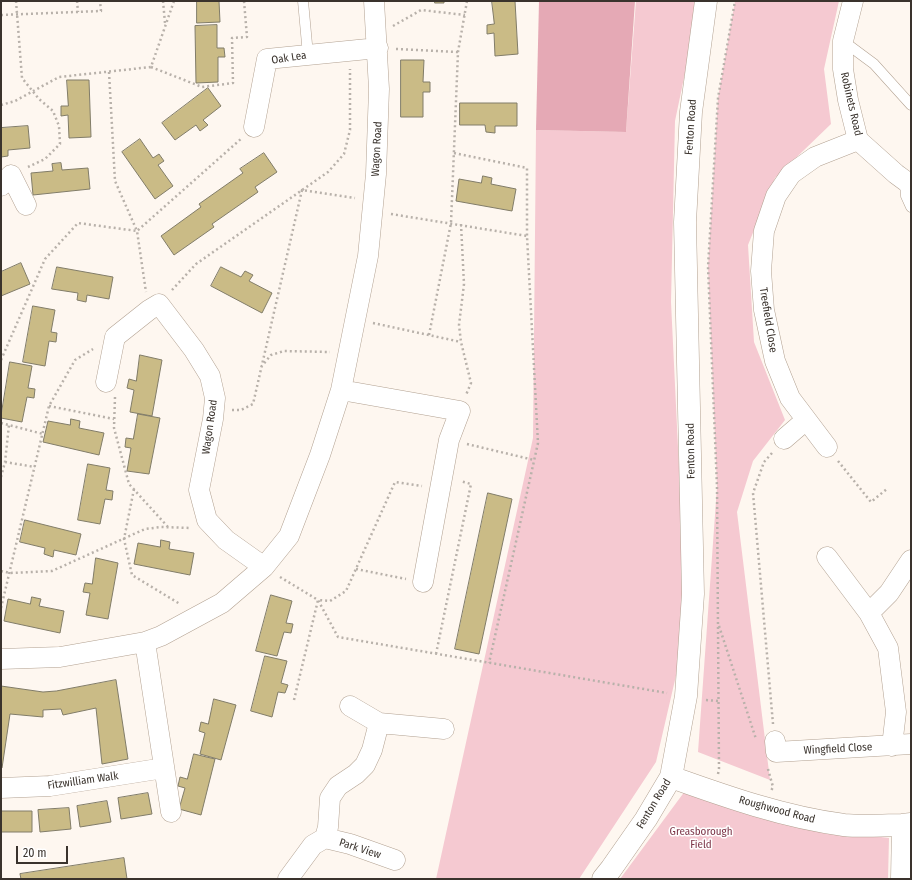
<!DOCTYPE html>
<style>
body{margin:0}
#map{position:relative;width:912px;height:880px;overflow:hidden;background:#fef7f0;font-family:"Fira Sans Condensed",sans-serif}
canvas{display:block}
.frame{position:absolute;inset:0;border:2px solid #3a332d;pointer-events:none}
.scale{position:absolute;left:16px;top:846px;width:52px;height:18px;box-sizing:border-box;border:2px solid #3a332d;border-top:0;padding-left:5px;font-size:12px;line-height:14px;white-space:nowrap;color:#3a332d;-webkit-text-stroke:3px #fff;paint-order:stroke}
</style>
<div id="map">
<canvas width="912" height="880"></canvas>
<div class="frame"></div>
<div class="scale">20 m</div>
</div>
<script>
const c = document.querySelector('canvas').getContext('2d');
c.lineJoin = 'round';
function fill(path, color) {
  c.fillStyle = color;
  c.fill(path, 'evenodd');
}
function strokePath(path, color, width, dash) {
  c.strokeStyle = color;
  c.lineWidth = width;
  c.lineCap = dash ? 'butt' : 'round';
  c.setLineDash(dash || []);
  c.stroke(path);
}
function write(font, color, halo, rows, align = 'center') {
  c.font = font + ' "Fira Sans Condensed",sans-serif';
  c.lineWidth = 3;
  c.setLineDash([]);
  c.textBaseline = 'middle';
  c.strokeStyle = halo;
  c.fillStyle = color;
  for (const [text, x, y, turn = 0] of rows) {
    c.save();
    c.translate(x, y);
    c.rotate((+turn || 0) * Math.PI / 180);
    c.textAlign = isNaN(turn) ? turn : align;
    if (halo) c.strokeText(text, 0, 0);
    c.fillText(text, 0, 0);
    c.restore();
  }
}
fill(new Path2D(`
 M636 1H700L675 121 671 302 684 572 678 667 656 762 579 879H436L533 438 536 130 626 132Z
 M735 1H839L824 69 831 124 775 178 748 245 754 342 785 420 753 461 737 512 770 780 698 752 717 487 708 267 718 98Z
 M685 791 812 828 889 838 888 879H620Z`), '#f5c9d1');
fill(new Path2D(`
 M539 1H635L626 132 536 130Z`), '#e5a9b5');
const building = new Path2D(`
 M197 1H219L220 22 197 23Z
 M435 1H444V3H435Z
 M492 1H515L518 54 495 56 494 33 487 34V25L494 24Z
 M217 25V48H224L225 57H218V82L196 83 195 26Z
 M401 60H424L423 82H430V92H423V117H401Z
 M67 80H89L91 137 69 138 68 115 61 116V106H68Z
 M208 88 221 106 203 120 208 125 200 131 196 125 175 140 162 123Z
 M460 103H517V126H495V133L486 132 485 125H460Z
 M28 126 30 148 8 150V156L1 157V128Z
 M140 139 153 158 159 154 164 161 158 165 173 186 155 199 122 152Z
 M264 153 277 172 255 187 258 192 212 224 214 227 174 255 161 236 201 207 199 204 243 173 240 169Z
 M61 163 62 170 88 168 90 189 33 195 31 173 53 171 52 164Z
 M483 176 492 178 491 184 516 189 512 211 456 201 459 179 481 183Z
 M21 263 30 284 1 296V272Z
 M57 267 113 277 109 299 87 295 86 302 77 300 78 293 52 289Z
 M221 267 241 277 245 271 253 275 249 281 272 293 262 313 211 286Z
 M33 306 55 310 51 332 57 333 56 342 49 341 45 366 23 362Z
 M140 355 162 360 152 416 130 412 134 390 127 388 129 379 136 381Z
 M10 362 32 366 28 388 35 389 34 398 27 397 22 422 1 418Z
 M138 414 160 418 149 474 127 471 131 448 125 447 126 438 133 439Z
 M71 419 80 421 79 428 104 433 99 455 43 442 48 421 70 425Z
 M88 464 110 468 106 490 113 491 112 500 105 499 100 524 78 520Z
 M488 493 512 499 479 654 455 649Z
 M25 520 81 534 76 555 54 550 53 557 44 554 45 548 20 542Z
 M161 540 170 542 169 549 194 553 190 575 134 564 138 543 160 547Z
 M96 558 118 563 108 619 86 615 90 593 83 592 85 583 92 584Z
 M271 595 292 601 286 623 293 624 291 633 284 632 277 656 256 651Z
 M32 597 41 599 39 606 64 611 60 633 4 621 8 599 30 604Z
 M265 656 287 661 281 683 288 685 285 693 278 692 272 717 251 711Z
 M116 680 128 759 102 764 96 708 63 715 61 709 43 710V717L10 714 2 768H1V686L43 692 56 691Z
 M214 699 236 705 221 760 200 754 205 733 199 731 201 722 208 724Z
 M194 754 215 759 201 815 179 809 185 788 178 786 180 777 187 779Z
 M148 793 152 814 121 819 118 798Z
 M107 801 111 822 80 827 77 806Z
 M69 808 71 829 40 832 38 810Z
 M1 811H32V832H1Z
 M124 858 127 879H21L20 874Z`);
fill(building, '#cabb86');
strokePath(building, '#817c68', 1);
const service = new Path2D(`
 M303 1 308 55
 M843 41 874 64 911 105
 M905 182 906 196 911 207`);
const minor = new Path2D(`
 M853 1 843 41V69L848 100 858 140 896 174 911 185
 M254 127 267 59 378 48
 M1 186 11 175 26 205
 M106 382 115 337 149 310 159 304 194 350 210 376 215 398 213 419 199 490 207 520 226 540 264 567
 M341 390 460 411 449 440 423 582
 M784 439 806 420
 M827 447 790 398 775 361 764 310 761 271 764 231 776 196 791 174 815 157 858 140
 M827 557 869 613 888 648 896 712 892 746
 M869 613 889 593 911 560
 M145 642 171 812
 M1 659 60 657 145 642 161 636 222 603 264 567 289 536 320 455 341 390 368 256 376 174 379 89 374 1
 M350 706 379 723 444 729
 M775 741 776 752 911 744
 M1 788 50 786 164 768
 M325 838 328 827 330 798 338 786 356 774 365 765 372 750 379 723
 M288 879 313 845 325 838 350 844 395 860
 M901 879 902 825`);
const tertiary = new Path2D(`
 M671 777C727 797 784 817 844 825 863 827 883 825 902 825L911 824
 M603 879 611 869 646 819 671 777 686 696 693 594 685 222 691 112 706 1`);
strokePath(service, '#b2a191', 11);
strokePath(minor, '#b2a191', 21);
strokePath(tertiary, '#b2a191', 23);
strokePath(new Path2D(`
 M16 1 22 78 39 99 53 111 59 126 60 144 45 159 28 167
 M77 1 78 12
 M163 1 165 23
 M1 15 101 11 100 1
 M393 26 421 10 465 15
 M396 49 458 52
 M151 67 202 87 233 83 232 38 247 37 244 1
 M109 72 115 181 137 231 242 138
 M1 105 15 101 59 77 151 67 174 1
 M454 153 527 168V236
 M391 214 527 236 538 443 489 663
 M461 224 464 284 459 325 461 342 471 383 466 395
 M172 290 196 264 328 172 344 154 350 130V69
 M373 323 461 342
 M429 335 451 223 458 52 467 1
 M1 360 45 259 78 223 137 231 146 292
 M261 367 271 355 284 351 330 352
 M115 397 114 428 129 484 168 527
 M49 406 114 419
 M232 410H241L253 404 302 190 355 198
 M1 423 43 434
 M467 444 534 460
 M772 453 764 462 753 493 773 724
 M838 461 871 502 888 488
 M5 462 35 467
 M1 477 5 462 9 425
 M134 489 124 539 132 575 180 604
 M356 569 406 579
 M1 571 10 573 52 571 145 529 161 527 191 528
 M280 577 318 600 338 637 667 693
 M1 608 49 406 75 360 93 349
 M719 626 756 739
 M436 654 471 484 460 481
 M294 700 318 600 330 601 346 591 395 482 422 486
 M706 700 718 701
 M768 769 773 787 771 791
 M718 774 719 769 717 487 708 267 718 98 735 1`), '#b8b1aa', 2.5, [2, 3]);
strokePath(service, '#fff', 10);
strokePath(minor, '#fff', 20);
strokePath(tertiary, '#fff', 22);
write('11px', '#3a332d', '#fff', [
 ["Oak Lea",289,58,-9],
 ["Robinets Road",851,104,77],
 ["Fenton Road",691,127,-86],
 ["Wagon Road",377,149,-87],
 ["Treefield Close",768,320,81],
 ["Wagon Road",210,427,-82],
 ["Fenton Road",691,451,-91],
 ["Wingfield Close",838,749,-3],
 ["Fitzwilliam Walk",83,781,-8],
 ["Fenton Road",654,804,-59],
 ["Roughwood Road",777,810,15],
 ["Park View",360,849,18]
]);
write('11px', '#7c3447', '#fff', [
 ["Greasborough",701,832],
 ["Field",701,845]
]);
</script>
